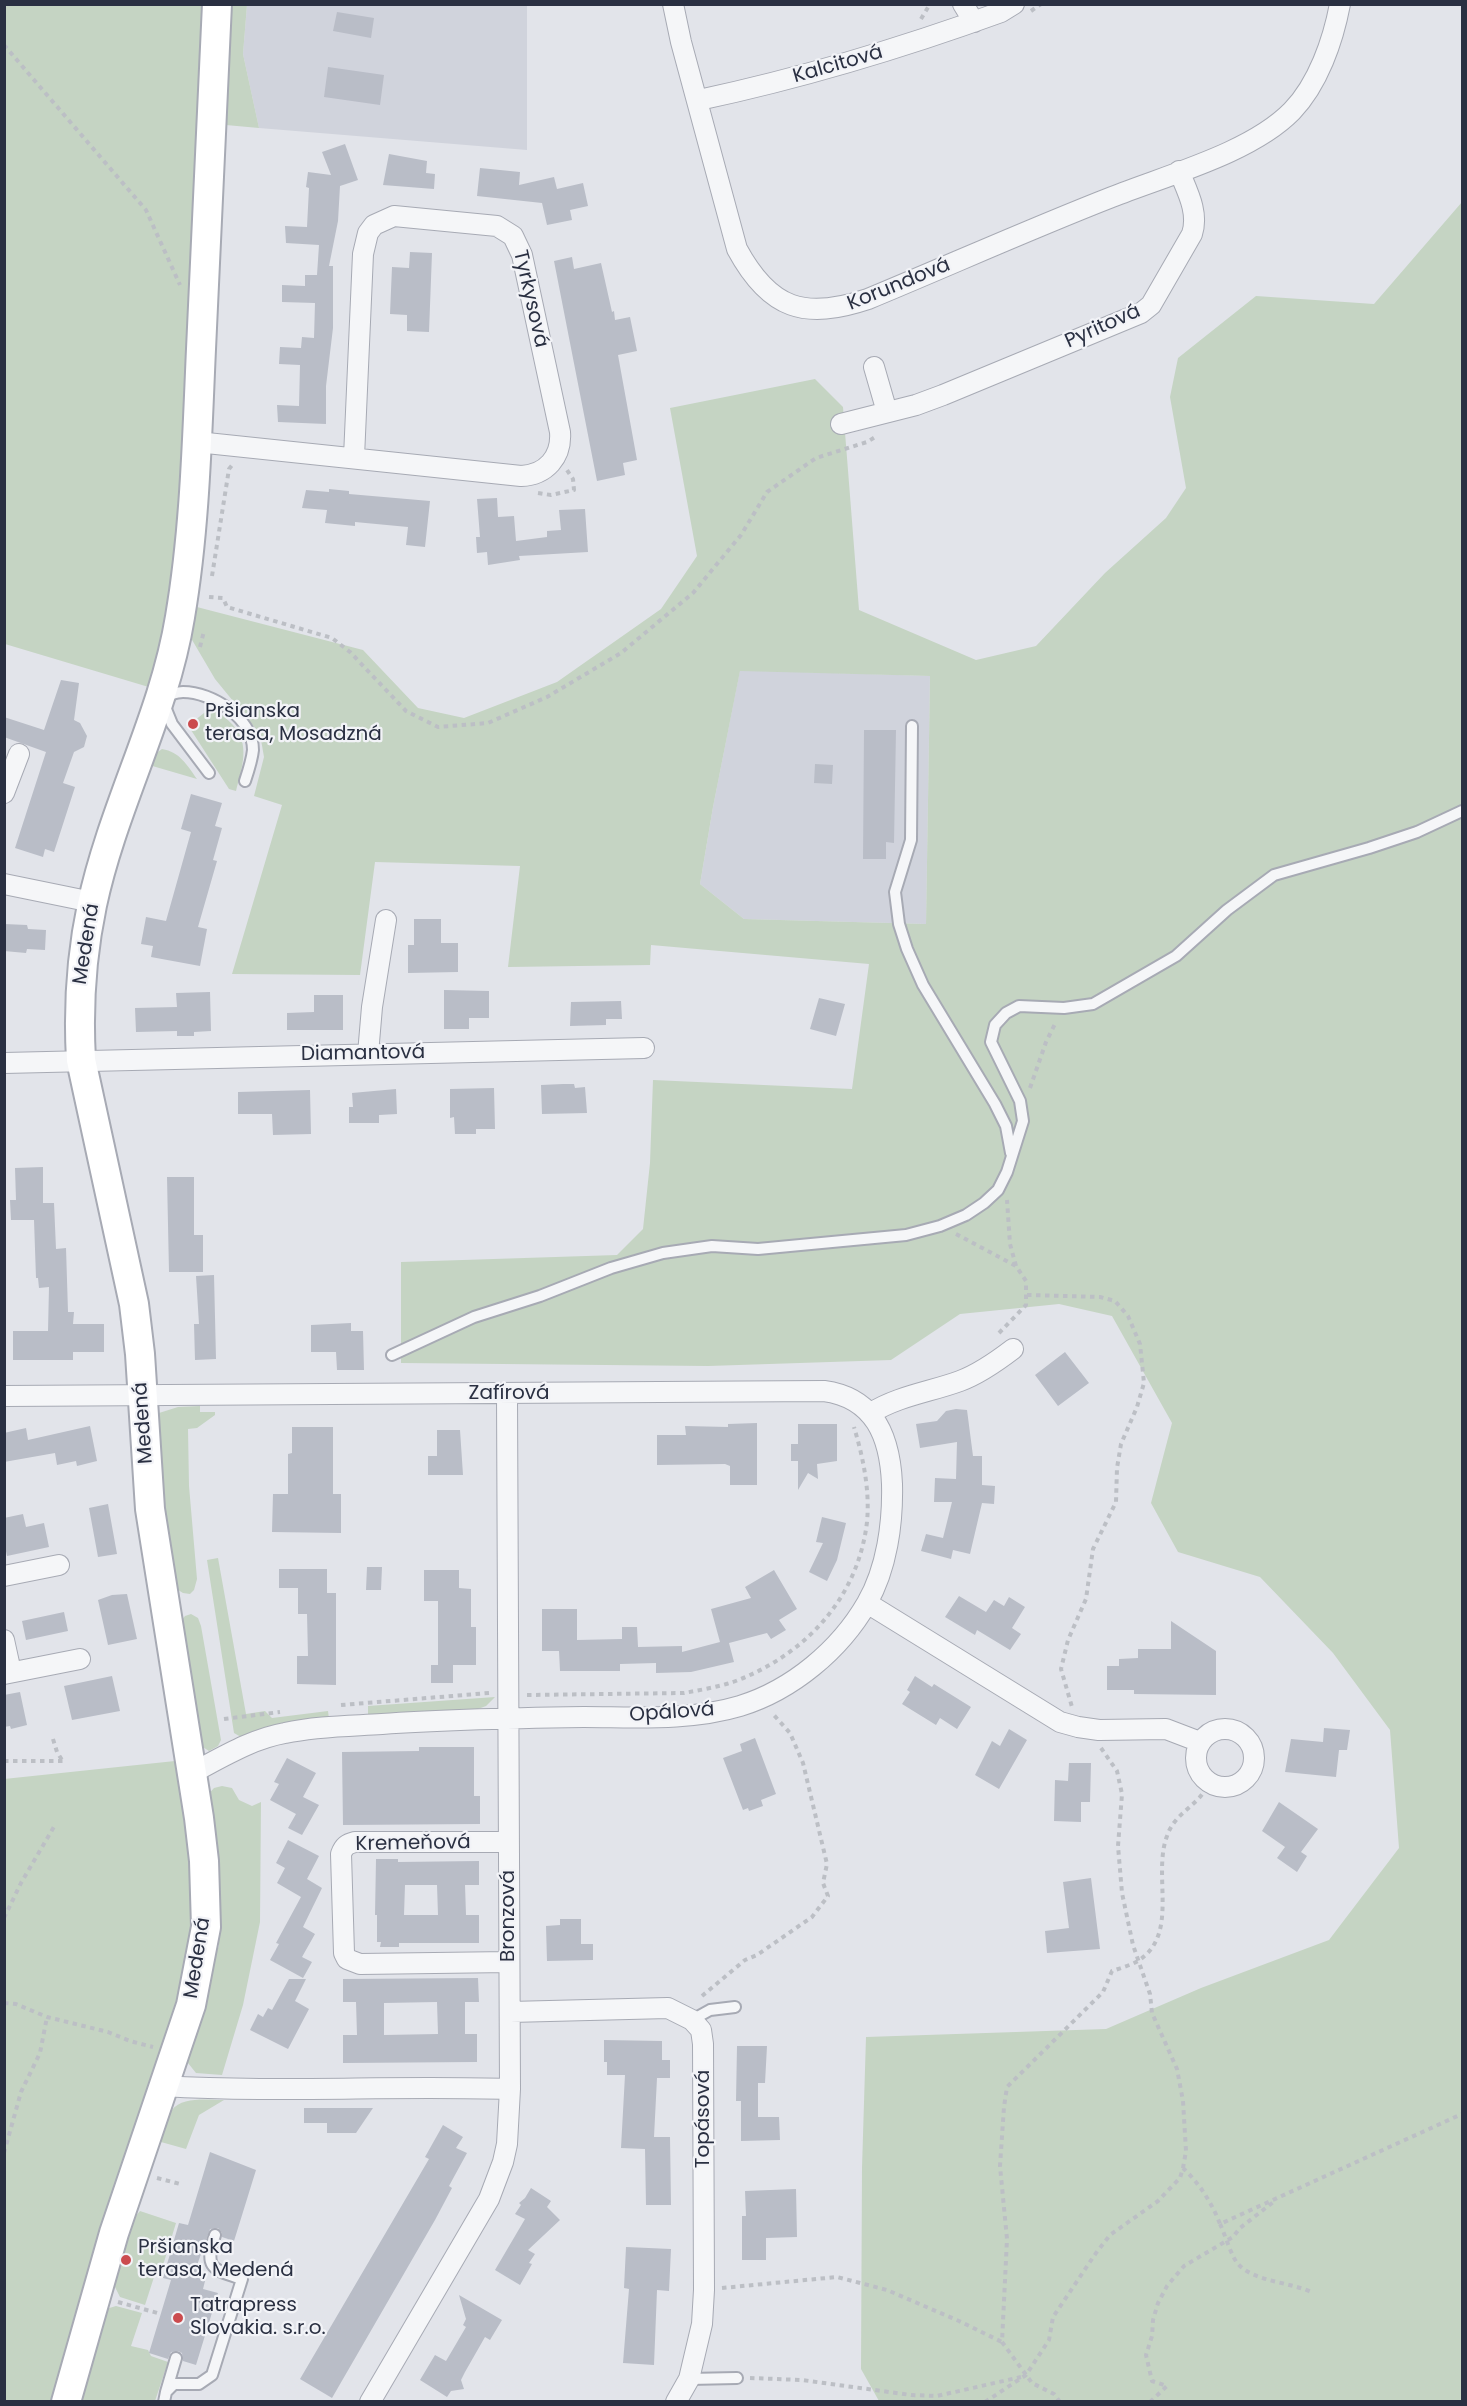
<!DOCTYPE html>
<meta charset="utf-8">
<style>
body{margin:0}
#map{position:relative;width:1467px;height:2406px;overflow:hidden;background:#e2e4ea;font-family:Poppins,sans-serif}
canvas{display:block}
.frame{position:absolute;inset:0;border:6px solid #2a3042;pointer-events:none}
</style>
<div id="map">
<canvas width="1467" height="2406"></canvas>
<div class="frame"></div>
</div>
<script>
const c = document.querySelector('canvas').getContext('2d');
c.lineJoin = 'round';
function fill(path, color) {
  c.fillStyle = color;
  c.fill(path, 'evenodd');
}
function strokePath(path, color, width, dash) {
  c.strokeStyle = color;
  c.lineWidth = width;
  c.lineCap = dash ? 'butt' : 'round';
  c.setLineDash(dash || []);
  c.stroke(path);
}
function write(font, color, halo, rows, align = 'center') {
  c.font = font + ' Poppins,sans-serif';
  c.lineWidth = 4.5;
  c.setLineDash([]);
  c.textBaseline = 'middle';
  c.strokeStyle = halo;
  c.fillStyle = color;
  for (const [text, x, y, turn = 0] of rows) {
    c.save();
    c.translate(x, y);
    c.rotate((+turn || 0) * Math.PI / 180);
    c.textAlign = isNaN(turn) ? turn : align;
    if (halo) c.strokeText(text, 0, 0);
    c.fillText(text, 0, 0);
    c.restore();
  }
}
fill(new Path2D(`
 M247 5H527V150L259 128 243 54Z
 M740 670 930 676 926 924 744 919 700 884 713 807Z`), '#d0d3dc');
fill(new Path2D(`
 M4 5H206L182 497 166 634 152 688 5 644Z
 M230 5H247L243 54 259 128 226 125Z
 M1462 194V2401H879L861 2369 862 2168 866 2037 1106 2029 1201 1988 1329 1940 1399 1848 1390 1730 1333 1653 1260 1577 1178 1552 1151 1503 1172 1423 1112 1316 1059 1304 960 1314 891 1360 708 1366 401 1363V1262L617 1255 643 1229 650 1163 653 1080 852 1089 869 964 651 945 650 965 508 967 520 866 375 862 360 975 232 974 282 805 254 796 264 757 260 734 215 679 188 633 193 606 363 650 418 708 464 718 557 682 661 609 697 556 670 408 815 379 843 407 859 610 976 660 1036 646 1105 573 1166 518 1186 488 1170 397 1178 358 1256 296 1374 304 1462 202ZM740 671 930 676 926 924 744 919 700 884 713 807Z
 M209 709C220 712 224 716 232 724 251 744 242 767 236 791L229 789 191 730 194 721Z
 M162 749C180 752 187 765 197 779L149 765 155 754Z
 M200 1406V1412H215V1415L197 1428 188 1429 189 1486 197 1579 194 1590 190 1594 183 1593 175 1588 160 1501 159 1413 178 1407Z
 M218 1558 246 1714 265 1711 272 1718 328 1711 329 1719 270 1726 241 1737 234 1733 207 1560Z
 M191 1614 198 1618 201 1626 221 1740 218 1746 209 1751 195 1742 181 1621 185 1616Z
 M495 1697 486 1706 478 1709 368 1715V1706Z
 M175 1761 193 1881 191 1967 53 2401H5L4 1779Z
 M222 1786 232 1788 239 1800 252 1806 261 1802 260 1922 243 2005 222 2075 196 2073 184 2058 219 1945 216 1858 205 1798 214 1788Z
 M224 2100 199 2115 186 2149 161 2142C164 2133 167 2117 172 2110 182 2096 209 2100 224 2100Z
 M140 2211 176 2223 160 2275 155 2274 145 2305 120 2297 113 2283 133 2219Z
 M116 2306 142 2313 131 2346 148 2350 151 2356 168 2362 155 2401 80 2402 106 2309Z`), '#c5d4c3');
fill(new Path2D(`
 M337 12 374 18 371 38 333 31Z
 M328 67 384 75 380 105 324 97Z
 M345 144 358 180 340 186 338 221 329 266H333V328L326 386V424L278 422 277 405 299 406 300 365 279 364 280 347 301 348 302 337 314 338 315 303 282 302V285L305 286V275H317L319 245 286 243 285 226 307 227 309 188 306 187 308 172 331 175 322 152Z
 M389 154 427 161 426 173 435 174 434 189 383 185Z
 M480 168 520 172 519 185 554 177 557 189 583 183 588 206 570 210 572 220 547 225 542 203 477 196Z
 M410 252 432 253 429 332 407 331V315L390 314 392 267 409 268Z
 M572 257 574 269 601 263 612 312 614 311 615 320 630 317 637 351 618 355 637 460 623 463 625 475 597 481 554 261Z
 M329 489 349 491V494L430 501 425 547 406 545 408 527 355 522V526L325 523 327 510 302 508 306 490 329 492Z
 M497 498 498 517 514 516 516 541 547 537V531L561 530 559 510 585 509 588 552 519 556 520 560 488 565 487 552 477 553 476 537H480L477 499Z
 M61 680 79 683 74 720 80 723 87 736 84 747 74 752 63 783 75 787 54 852 45 849 43 857 15 848 46 752 4 737V717L44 730Z
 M864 730H896L894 843 886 842V859H863Z
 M815 764 833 765 832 784 814 783Z
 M191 794 222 803 215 826 222 828 213 860 217 861 198 927 207 929 200 966 151 957 153 946 141 944 146 917 166 921 191 832 181 829Z
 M414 919H441V943H458V972L408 973V945H414Z
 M4 924 27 925 28 929 46 930 45 950 27 949 26 953 4 951Z
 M444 990 489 991V1018H469V1029H444Z
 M210 992 211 1031 194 1032V1036H177V1031L136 1032 135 1008 177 1007 176 993Z
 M314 995H343V1030H287V1013L314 1012Z
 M819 998 845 1004 836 1036 810 1029Z
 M621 1001 622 1019H606V1025L570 1026 571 1002Z
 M563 1084H574L575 1088 585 1087 587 1113 542 1114 541 1085Z
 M494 1088 495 1129H476V1134H455L454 1117 450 1118V1089Z
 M396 1089 397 1114 379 1115V1123H349V1107H353L352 1093Z
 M310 1090 311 1134 273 1135 272 1114H238V1092Z
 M43 1167V1203H54L56 1249 66 1248 68 1312H74L73 1324H104V1352H73V1360H13V1331H48L49 1287 39 1288 38 1278H36L34 1220H11L10 1200H16L15 1168Z
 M167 1177H194V1235H203V1272H169Z
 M214 1275 216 1359 195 1360 194 1324H199L196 1276Z
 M351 1323V1331H363L364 1370H337L336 1352H311V1325Z
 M1065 1352 1089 1383 1058 1406 1035 1375Z
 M956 1409 967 1410 973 1456H982V1485L995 1486 994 1504 982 1503 970 1554 953 1550 951 1559 921 1551 926 1534 943 1538 952 1502H934L935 1478 956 1479 957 1442 920 1448 916 1424 937 1421 946 1411Z
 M757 1423V1485H730V1466L725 1464 657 1465V1435H686L685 1426 728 1427V1424Z
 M798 1424H837V1461L817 1464 818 1479 808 1473 798 1490V1461H791V1444H798Z
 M90 1426 97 1461 77 1466 76 1461 57 1465 55 1453 4 1462V1433L26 1428 28 1440Z
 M292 1427H333V1494H341V1533L272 1532 273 1494H288V1454L292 1453Z
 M437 1430H460L463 1475H428V1456H437Z
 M108 1504 117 1554 98 1557 89 1508Z
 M23 1514 26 1527 44 1523 49 1547 7 1556 4 1542V1518Z
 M822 1517 846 1523 837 1560 827 1581 809 1572 823 1543 816 1542Z
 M367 1567H382L381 1590H366Z
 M279 1569H327V1593H336V1685L297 1684V1656H308L307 1614H298V1588H279Z
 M424 1570H459V1588L471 1589V1627H476V1665H453V1683H431V1665H438V1601H424Z
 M774 1570 797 1609 779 1620 786 1630 771 1639 767 1633 729 1643 734 1662 691 1672 656 1673V1663L620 1664V1671H560L559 1651H542V1609H577V1640L622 1639V1627H637L638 1647 682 1646V1652L720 1642 711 1609 751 1598 745 1587Z
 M127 1594 137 1639 108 1645 98 1600 112 1595Z
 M959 1596 986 1612 994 1600 1004 1606 1009 1597 1025 1607 1012 1628 1021 1634 1010 1650 977 1630 975 1635 945 1617Z
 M64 1612 68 1631 26 1640 22 1621Z
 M1171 1621 1216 1651V1695L1134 1694V1690H1107V1666H1119V1659L1138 1658V1649H1171Z
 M112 1676 120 1711 72 1720 64 1686Z
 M915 1676 932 1687 934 1684 971 1707 957 1729 940 1718 936 1725 902 1704 910 1692 907 1690Z
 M20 1692 27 1725 11 1729 10 1726 4 1727V1695Z
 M1324 1728 1350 1730 1347 1750H1339L1336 1777 1285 1772 1291 1739 1323 1742Z
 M1009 1729 1027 1740 999 1789 975 1775 992 1741 1000 1746Z
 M755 1738 776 1794 761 1800 763 1806 749 1811 748 1808 743 1810 723 1758 742 1751 740 1744Z
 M419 1747H474V1796H480V1824L343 1825 342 1752 419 1751Z
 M287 1758 316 1773 303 1797 319 1805 302 1835 288 1828 296 1814 270 1800 279 1784 274 1782Z
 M1069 1763H1091L1090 1802H1081V1822L1054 1821 1055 1780 1068 1781Z
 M1279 1802 1318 1829 1301 1852 1307 1856 1297 1872 1277 1858 1285 1847 1262 1831Z
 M288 1840 319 1856 307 1879 322 1888 303 1927 315 1934 302 1957 312 1962 303 1978 270 1960 279 1944 276 1943 301 1897 277 1883 285 1868 276 1863Z
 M376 1859H398V1862L479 1861V1885H465L466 1915H479V1943H399V1947H380L381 1942H377V1915H375ZM405 1885H437L438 1915H404Z
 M1091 1878 1100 1949 1047 1953 1045 1931 1069 1928 1063 1882Z
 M560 1919H581V1944H593V1960L547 1961 546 1926 560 1925Z
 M478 1978 479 2002H465V2034H477V2062L343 2063V2035H357L356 2002H343V1979ZM437 2002 438 2034 384 2035V2003Z
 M289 1979H306L295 2001 309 2009 288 2049 250 2030 258 2014 263 2017 268 2008 272 2010Z
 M604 2040 662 2041V2060H670V2078H657L654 2137H670L671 2205H646L645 2149 621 2148 625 2075H607V2062H604Z
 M737 2046H767L765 2083H758V2117H779L780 2140 741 2141V2101H736Z
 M304 2108H373L356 2133H327V2123H304Z
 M443 2125 463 2137 456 2148 467 2153 449 2186 452 2188 435 2220 332 2398 300 2379 429 2159 425 2157Z
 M210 2152 256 2170 234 2241 222 2237V2233L218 2228 210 2229 196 2268 205 2281 203 2289 218 2293 196 2365 183 2361 182 2353 178 2351 171 2352 168 2359 149 2353 171 2280 163 2278 179 2223 188 2225Z
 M531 2188 551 2201 547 2207 560 2220 528 2250 535 2254 529 2263 532 2264 520 2285 495 2270 525 2219 515 2214 521 2205 519 2203 525 2198Z
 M796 2189 797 2237 766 2238V2260H742V2216H746L745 2191Z
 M626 2247 671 2249 669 2291 657 2290 654 2365 623 2363 629 2289 624 2288Z
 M459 2295 502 2320 490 2340 485 2337 465 2372 461 2380 464 2389 451 2391 447 2397 420 2380 435 2355 446 2361 466 2327 463 2325 466 2319Z`), '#b9bdc7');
const lane = new Path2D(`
 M912 726 911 840 895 892 899 924 907 949 923 985 995 1104 1006 1126 1011 1153
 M209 773 172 724 161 697C168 696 176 692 183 692 212 692 253 718 253 750 252 760 248 772 245 781
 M392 1355 474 1317 540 1296 611 1268 663 1253 712 1246 758 1249 906 1235 940 1226 966 1215 984 1203 998 1190 1007 1172 1023 1121 1020 1101 991 1042 995 1025 1006 1013 1019 1006 1064 1008 1093 1004 1176 956 1227 910 1274 875 1369 848 1417 832 1462 811
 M692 2020 710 2010 735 2007
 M689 2379 737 2378
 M166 2392 176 2358
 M164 2402 166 2392 174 2384H199L212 2375 242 2279C212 2269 204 2269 215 2235`);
const street = new Path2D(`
 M673 4 681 42 737 249C770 310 805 320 868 299 950 265 1030 229 1112 197 1167 175 1251 153 1292 111 1318 84 1333 41 1340 4
 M963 4 974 22
 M699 100C802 78 902 48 1001 12L1014 4
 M874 367 887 412
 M841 424 916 405 943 395 1141 313 1151 305 1192 234C1199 212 1187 191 1179 171
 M197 442 521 476C546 475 562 457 560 432L522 255 513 236 497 226 394 216 374 225 368 233 363 254 354 457
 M4 793 19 754
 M4 884 92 902
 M368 1054 372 1007 386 920
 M4 1063 644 1048
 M4 1396 824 1391C875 1398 890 1437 892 1484 893 1523 887 1568 867 1603 840 1650 792 1690 740 1706 690 1721 635 1717 584 1717 516 1718 449 1719 382 1724 350 1726 317 1726 285 1733 251 1739 221 1758 190 1774
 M871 1413C898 1396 930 1392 960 1381 979 1374 996 1362 1013 1349
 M4 1576 59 1565
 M867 1603 1060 1722 1078 1727 1099 1730 1166 1729 1200 1742
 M4 1640 11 1672
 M4 1674 80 1659
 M1196 1758a29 29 0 1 1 58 0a29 29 0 1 1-58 0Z
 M508 1842H355C347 1844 344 1846 341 1854L344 1953 347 1959 360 1964 509 1962
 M510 2012 668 2008 692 2020 701 2030 703 2044 704 2290 702 2324 689 2379 676 2402
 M163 2086C279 2093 394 2085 510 2089
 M370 2402 489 2199 503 2162 507 2144 510 2089 507 1395`);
const secondary = new Path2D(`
 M66 2402 114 2233 191 2005 206 1927 204 1861 199 1818 150 1509 140 1354 134 1304 81 1060C78 1007 81 957 92 905 113 806 164 716 180 617 195 529 197 438 201 349 206 234 212 119 217 4`);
strokePath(lane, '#a7aab4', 14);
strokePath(street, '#a7aab4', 22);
strokePath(secondary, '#a7aab4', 32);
strokePath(new Path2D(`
 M1031 11 1041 4
 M921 19 930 4
 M4 45 146 210 180 285
 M538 493 551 495 574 490 573 479 567 470
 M212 576 229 469 233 464
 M209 597 223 598 227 607 332 638 350 652 406 711 438 727 488 723 547 697 621 653 693 593 741 535 767 492 816 458 867 442 877 436
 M200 647 204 631
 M1030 1088 1046 1042 1056 1022
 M956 1234 1016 1266
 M1027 1295 1100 1297 1115 1301 1128 1316 1140 1344 1144 1383 1137 1407 1121 1444 1117 1468 1116 1502 1093 1549 1086 1599 1068 1640 1061 1669 1072 1707
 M999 1333 1026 1305V1281L1016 1266 1010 1244 1007 1200
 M527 1695 684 1693C700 1690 718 1687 733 1682 804 1656 858 1599 867 1522 870 1490 863 1457 854 1427
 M341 1705 489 1693
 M224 1719 280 1712
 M53 1739 57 1752 62 1760
 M1101 1748 1117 1771 1122 1794 1118 1846 1122 1893 1133 1945 1150 1994 1152 2013 1177 2069 1183 2101 1186 2151 1183 2168
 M4 1761H63
 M4 1918 21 1883 55 1825
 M702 1996 745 1960 757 1955 812 1917 828 1896 823 1883 827 1864 803 1763 790 1733 772 1713
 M4 2003 16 2004 47 2017 108 2032 130 2041 153 2047
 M4 2153 21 2092 40 2053 47 2017
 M157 2178 180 2184
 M1220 2224C1225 2234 1231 2256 1238 2264 1254 2282 1292 2282 1313 2293
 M722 2288 837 2277 887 2290 959 2321 1002 2342
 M118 2302 161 2314
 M750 2378 802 2380 911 2395 937 2396 1021 2377
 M985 2402 1026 2375 1049 2340 1053 2317 1096 2253 1110 2235 1158 2201 1180 2178 1183 2168C1199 2183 1212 2203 1220 2224L1462 2114
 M1060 2402 1054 2394 1032 2383 1002 2342 1007 2239 1000 2166 1004 2107 1007 2087 1103 1992 1112 1971C1121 1968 1131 1965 1138 1961 1180 1934 1152 1876 1167 1836 1173 1818 1187 1811 1199 1798 1203 1794 1206 1788 1210 1783
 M1150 2402 1167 2386 1152 2381 1146 2355 1152 2336 1153 2320 1158 2303 1167 2286 1184 2266 1233 2237 1240 2228 1276 2200`), '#bcbfc5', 4, [4.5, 4.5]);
strokePath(lane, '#f5f6f8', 10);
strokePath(street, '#f5f6f8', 20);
strokePath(secondary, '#fff', 28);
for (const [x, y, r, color] of [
 [193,724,6,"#cb4b4e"],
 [126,2260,6,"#cb4b4e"],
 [178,2318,6,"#cb4b4e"]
]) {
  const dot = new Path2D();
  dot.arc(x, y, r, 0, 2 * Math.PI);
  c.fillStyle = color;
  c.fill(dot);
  strokePath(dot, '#f2f3f7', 2);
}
write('20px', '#2a3042', '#f2f3f7', [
 ["Kalcitová",838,65,-16],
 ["Korundová",899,285,-22],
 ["Tyrkysová",530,299,77],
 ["Pyritová",1103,327,-24],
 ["Medená",87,944,-81],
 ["Diamantová",363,1054,-1],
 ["Zafírová",509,1394],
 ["Medená",144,1423,-94],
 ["Opálová",672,1713,-4],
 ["Kremeňová",413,1844,-1],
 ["Bronzová",509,1916,-90],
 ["Medená",198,1958,-81],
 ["Topásová",704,2119,-90]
]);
write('20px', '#2a3042', '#f2f3f7', [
 ["Pršianska",205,712],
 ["terasa, Mosadzná",205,735],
 ["Pršianska",138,2248],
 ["terasa, Medená",138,2271],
 ["Tatrapress",190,2306],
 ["Slovakia. s.r.o.",190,2329]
], 'left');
</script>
